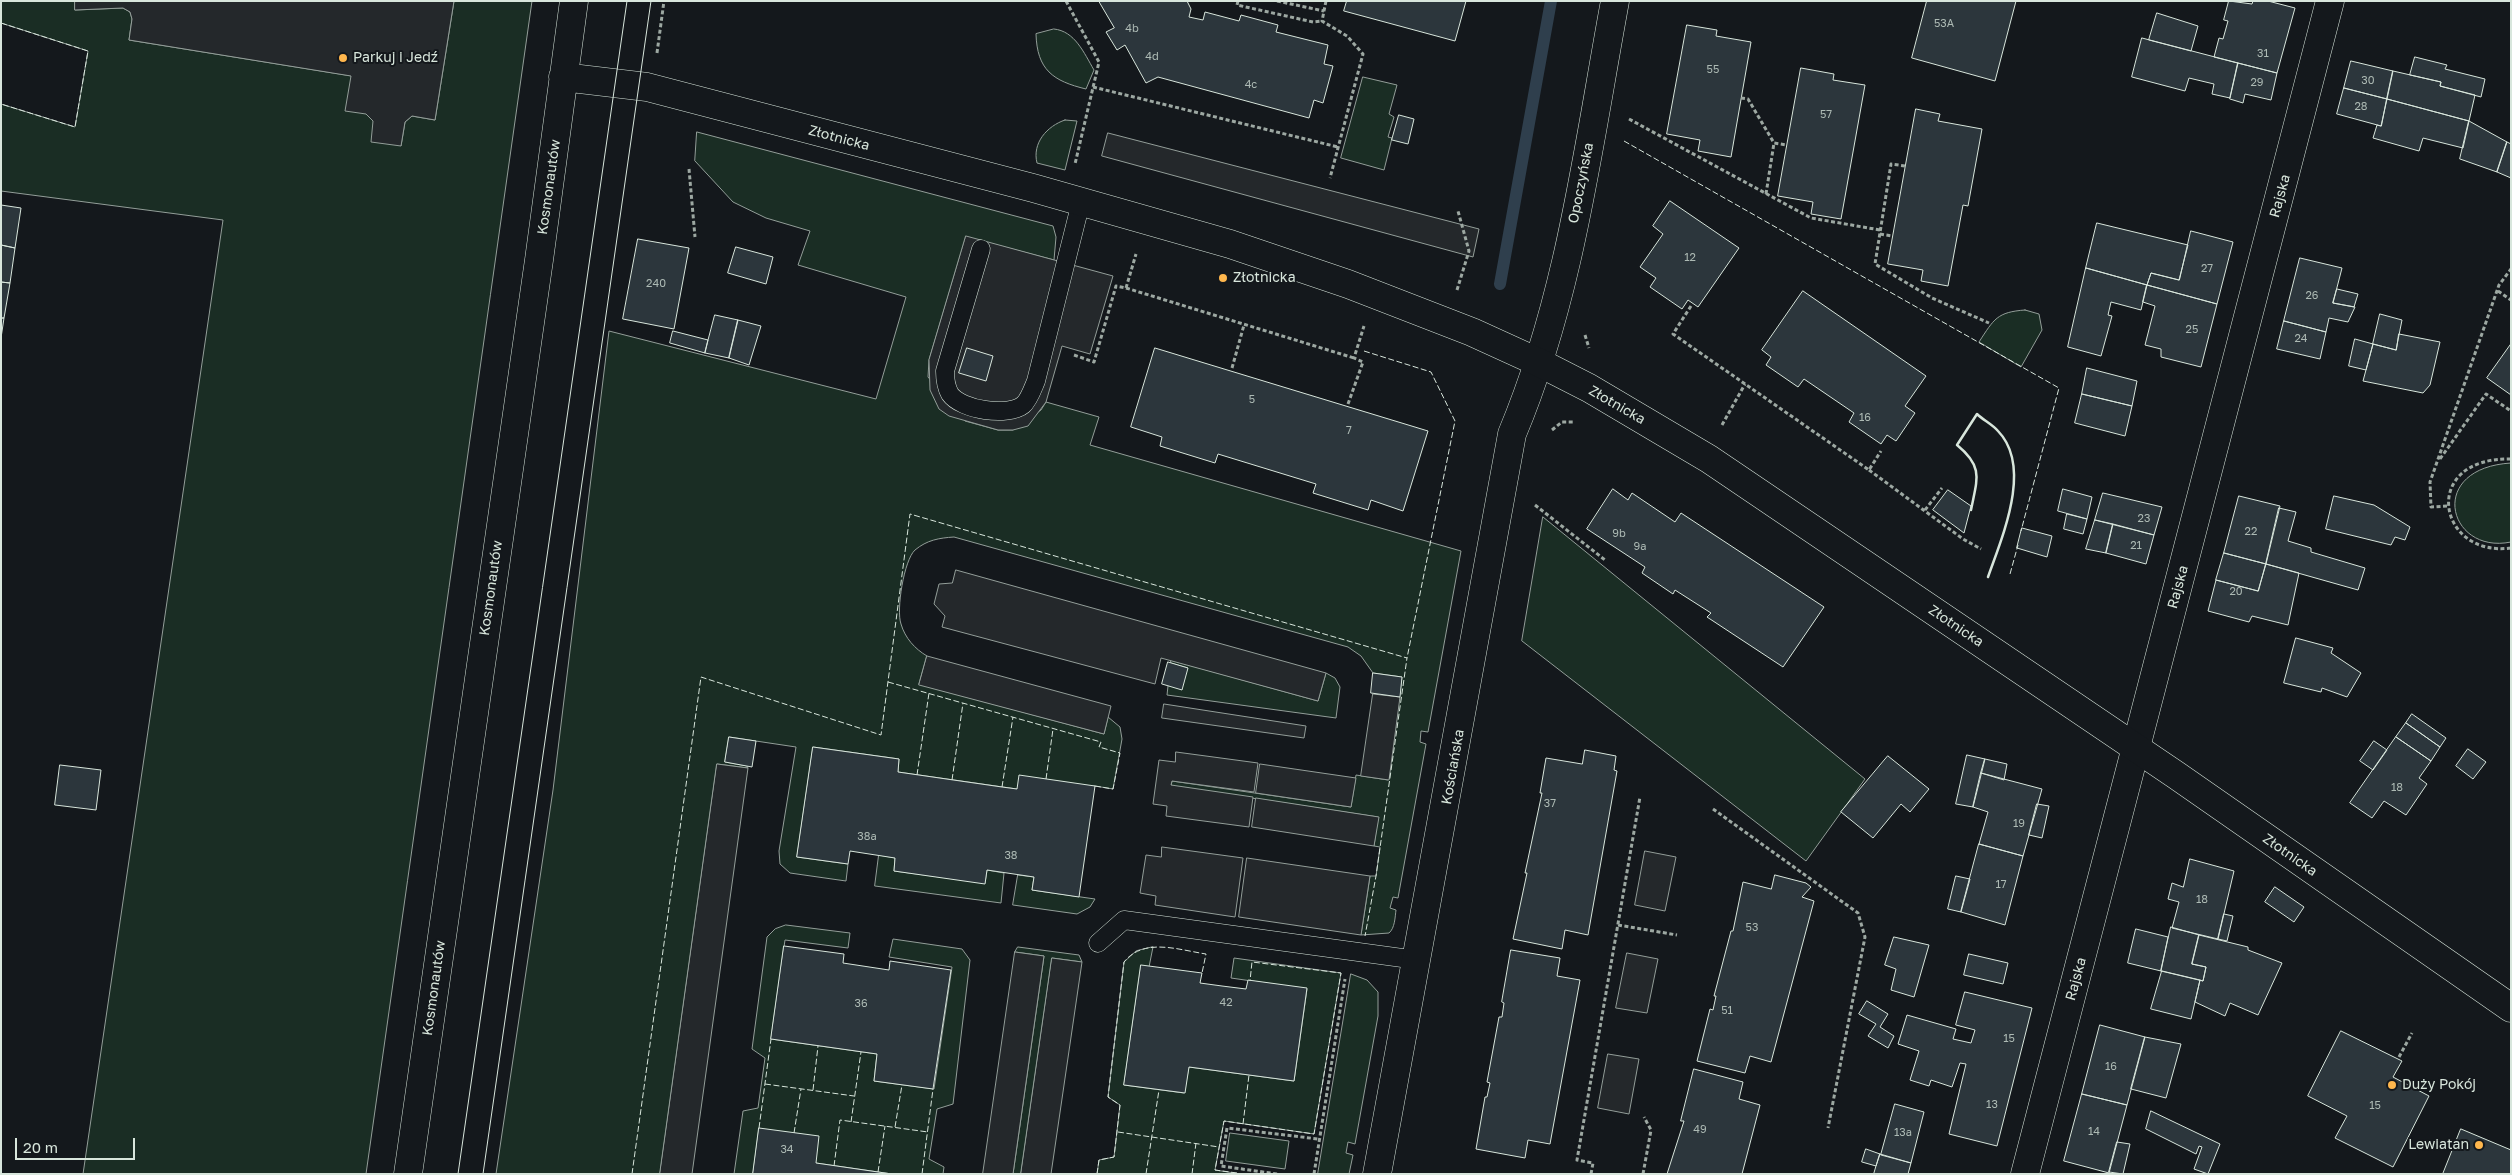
<!DOCTYPE html>
<meta charset="utf-8">
<style>
body{margin:0}
#map{position:relative;width:2512px;height:1175px;overflow:hidden;background:#14181c;font-family:"Golos Text",sans-serif}
canvas{display:block}
.frame{position:absolute;inset:0;border:2px solid #d8e6dc;pointer-events:none}
.scale{position:absolute;left:15px;top:1138px;width:120px;height:22px;box-sizing:border-box;border:2px solid #d8e6dc;border-top:0;padding-left:6px;font-size:15px;line-height:18px;white-space:nowrap;color:#d8e6dc;-webkit-text-stroke:4px #14181c;paint-order:stroke}
</style>
<div id="map">
<canvas width="2512" height="1175"></canvas>
<div class="frame"></div>
<div class="scale">20 m</div>
</div>
<script>
const c = document.querySelector('canvas').getContext('2d');
c.lineJoin = 'round';
function fill(path, color) {
  c.fillStyle = color;
  c.fill(path, 'evenodd');
}
function strokePath(path, color, width, dash) {
  c.strokeStyle = color;
  c.lineWidth = width;
  c.lineCap = dash ? 'butt' : 'round';
  c.setLineDash(dash || []);
  c.stroke(path);
}
function write(font, color, halo, rows, align = 'center') {
  c.font = font + ' "Golos Text",sans-serif';
  c.lineWidth = 4;
  c.setLineDash([]);
  c.textBaseline = 'middle';
  c.strokeStyle = halo;
  c.fillStyle = color;
  for (const [text, x, y, turn = 0] of rows) {
    c.save();
    c.translate(x, y);
    c.rotate((+turn || 0) * Math.PI / 180);
    c.textAlign = isNaN(turn) ? turn : align;
    if (halo) c.strokeText(text, 0, 0);
    c.fillText(text, 0, 0);
    c.restore();
  }
}
const green = new Path2D(`
 M1 1H75V10L123 8 130 12 132 19 129 40 352 76 366 114 401 146 405 122 412 116 435 120 454 1H532L366 1174H83L223 220 1 191V104L75 127 88 51 1 23Z
 M1054 29C1075 31 1084 53 1094 70L1086 89C1053 81 1037 70 1036 34Z
 M1363 77 1397 85 1389 114 1394 117 1388 137 1392 138 1384 170 1341 158Z
 M1065 120 1077 121 1065 170 1037 163C1032 143 1047 126 1065 120Z
 M697 132 1053 226 1056 237 1054 260 966 237 929 360 928 377 965 421 998 430H1013L1041 410 1046 402 1053 404 1099 417 1090 445 1461 551 1428 732 1421 731 1420 742 1426 744 1398 898 1393 897 1390 908 1396 910C1395 917 1395 928 1389 933L1361 935 1370 876H1376L1380 847 1374 846 1378 817 1171 786 1172 781 1351 807 1356 775 1388 780 1402 677 1373 673 1361 656 1348 647 954 537C939 538 927 540 915 550 904 560 896 610 901 624 905 638 915 649 927 656L919 684 1104 734 1108 717 1120 727 1122 739 1113 789 1095 786 1017 789 898 772 899 759 813 747 797 857 848 864 846 881 790 873 780 864 779 851 796 747 729 737 725 762 747 766 748 768 717 764 660 1174H496L553 790 609 331 876 399 906 297 798 265 810 231 766 218 733 202 695 161Z
 M2025 310 2039 314 2042 330 2021 367 1979 342C1994 319 1997 312 2025 310Z
 M2511 463V542C2448 555 2425 468 2511 463Z
 M1543 517 1865 779 1806 861 1522 641Z
 M1171 660 1318 701 1326 673 1335 678 1340 687 1336 718 1167 695 1168 686 1188 668 1171 663Z
 M879 855 895 858 894 871 985 883 987 870 1004 873 1001 903 875 886Z
 M1018 875 1034 877 1032 890 1095 899 1090 907 1077 914 1013 905Z
 M786 925 850 933 848 948 785 940 771 1039 877 1054 874 1081 934 1089 952 967 889 957 893 939 962 949 970 960 953 1104 937 1109 929 1159 944 1167 943 1174H892L816 1163 759 1128 753 1174H734L743 1111 758 1108 765 1058 752 1049 767 937 775 929Z
 M1018 947 1079 955 1082 962 1052 958 1021 1174H1013L1044 956 1015 952Z
 M1153 947 1149 967 1141 966 1124 1085 1184 1093 1189 1067 1294 1081 1307 989 1231 978 1234 958 1341 973 1314 1134 1224 1121 1215 1170 1241 1174H1097L1099 1160 1114 1157 1120 1105 1108 1097 1124 962 1136 951Z
 M1351 974 1367 980 1378 992V1016L1355 1144 1348 1142 1346 1153 1353 1155 1349 1174H1318Z
 M1230 1133 1289 1141 1285 1169 1226 1161Z`);
fill(green, '#1a2d24');
strokePath(green, '#939e99', 1);
const parking = new Path2D(`
 M75 1H454L435 120 412 116 405 122 401 146 371 142 373 121 366 114 345 111 351 76 129 40 132 19 130 12 123 8 75 10Z
 M1108 133 1479 229 1473 257 1102 156Z
 M966 236 1113 276 1090 354 1062 346 1046 402 1028 426 1013 430H998L949 416 939 409 930 390 929 360Z
 M956 570 1326 673 1318 701 1161 658 1155 684 942 627 945 616 934 604 939 584 952 583Z
 M927 656 1111 706 1104 734 919 685Z
 M1373 694 1400 697 1389 780 1361 776Z
 M1164 704 1306 726 1304 738 1162 718Z
 M1176 752 1258 763 1254 792 1172 781 1171 785 1253 797 1249 827 1166 816 1167 806 1153 804 1159 760 1175 762Z
 M717 764 748 768 692 1174H660Z
 M1260 764 1356 778 1351 807 1256 793Z
 M1256 798 1379 817 1374 846 1252 827Z
 M1162 847 1243 858 1235 917 1155 905 1156 896 1140 893 1146 855 1161 857Z
 M1645 851 1676 857 1665 911 1635 905Z
 M1247 858 1370 876 1361 935 1239 917Z
 M1015 952 1044 956 1013 1174H983Z
 M1627 953 1658 959 1647 1013 1616 1008Z
 M1052 958 1082 962 1051 1174H1021Z
 M1608 1054 1639 1059 1629 1114 1598 1108Z`);
fill(parking, '#24282b');
strokePath(parking, '#939e99', 1);
strokePath(new Path2D(`
 M1500 284 1551 1`), '#2f3f4d', 12);
const building = new Path2D(`
 M1099 1H1187L1191 9 1189 17 1203 20 1205 12 1239 21 1241 15 1278 25 1276 32 1328 45 1324 64 1333 66 1323 103 1314 100 1309 118 1158 77 1146 83 1125 45 1117 50 1106 32 1114 28Z
 M1347 1H1466L1455 41 1344 11Z
 M1927 1H2016L1995 81 1912 58Z
 M2229 1 2252 4 2253 1H2268L2295 8 2277 73 2214 57 2219 38 2223 39 2228 21 2224 20Z
 M2157 13 2198 26 2191 51 2149 40Z
 M1687 25 1717 30 1716 36 1751 42 1731 157 1698 151 1700 140 1667 134Z
 M2142 38 2238 63 2230 98 2212 94 2214 84 2189 78 2185 91 2132 77Z
 M2415 57 2447 65 2445 69 2485 79 2481 97 2440 86 2441 82 2410 75Z
 M2351 61 2393 71 2387 99 2344 88Z
 M2238 63 2277 73 2271 100 2245 94 2243 103 2230 99Z
 M1801 68 1834 74 1833 80 1865 85 1841 219 1811 214 1813 202 1778 196Z
 M2393 71 2441 82 2440 86 2475 95 2469 121 2387 99Z
 M2344 88 2387 99 2381 126 2337 114Z
 M2387 99 2469 121 2463 148 2423 138 2419 151 2373 138 2377 125 2381 126Z
 M1916 109 1940 114 1938 121 1982 129 1968 206 1963 205 1948 286 1921 281 1923 270 1888 264Z
 M1399 115 1414 119 1408 144 1392 140Z
 M2469 121 2507 142 2497 172 2460 159Z
 M2507 142 2511 144V178L2497 172Z
 M1670 201 1739 248 1698 307 1688 300 1682 309 1650 287 1656 278 1640 267 1663 234 1653 226Z
 M1 205 21 208 15 248 1 245Z
 M2097 223 2188 245 2179 280 2151 273 2147 285 2086 268Z
 M2191 231 2233 242 2217 304 2147 285 2151 273 2179 280Z
 M638 239 689 248 674 329 623 319Z
 M1 245 15 248 10 283 1 282Z
 M736 247 773 257 766 284 728 273Z
 M2300 258 2342 268 2333 303 2355 307 2348 322 2329 318 2326 332 2284 321Z
 M2086 268 2147 285 2141 310 2111 302 2108 315 2112 316 2101 356 2068 347Z
 M1 282 10 283 4 318H1Z
 M2147 285 2217 304 2201 367 2161 357V349L2145 345 2155 306 2143 302Z
 M2337 289 2358 294 2354 307 2333 303Z
 M1803 291 1926 376 1905 406 1915 413 1896 441 1887 435 1881 444 1849 422 1854 413 1804 379 1798 387 1766 365 1771 357 1762 350Z
 M2380 314 2402 320 2396 350 2373 344Z
 M715 315 738 320 729 358 705 353Z
 M1 318H4L1 338Z
 M738 320 761 326 749 365 729 358Z
 M2284 321 2326 332 2320 359 2277 349Z
 M673 331 708 340 705 353 670 343Z
 M2399 334 2440 342 2430 385 2423 393 2363 381 2373 344 2396 350Z
 M2355 339 2373 344 2366 370 2349 366Z
 M2511 344V395L2487 378Z
 M967 348 993 356 986 381 959 373Z
 M1155 348 1428 431 1403 511 1371 500 1368 510 1313 493 1316 484 1218 454 1215 463 1160 446 1162 437 1131 427Z
 M2087 368 2137 381 2132 406 2082 394Z
 M2082 394 2132 406 2125 436 2075 423Z
 M1613 489 1628 500 1632 493 1675 522 1681 513 1824 607 1783 667 1707 617 1711 613 1675 590 1673 594 1642 573 1645 567 1587 529Z
 M2063 489 2092 497 2087 519 2058 511Z
 M1948 490 1971 506 1964 533 1933 510Z
 M2103 493 2162 507 2154 535 2095 520Z
 M2239 496 2280 506 2266 564 2224 553Z
 M2334 496 2374 505 2410 527 2405 540 2395 537 2391 545 2326 529Z
 M2279 508 2296 512 2288 541 2311 548V552L2365 568 2358 590 2266 564Z
 M2067 514 2087 519 2083 534 2064 529Z
 M2095 520 2113 524 2106 553 2086 549Z
 M2113 524 2154 535 2146 564 2106 553Z
 M2022 528 2052 536 2047 557 2017 548Z
 M2224 553 2266 564 2258 591 2216 580Z
 M2266 564 2299 573 2288 625 2252 616 2249 622 2208 611 2216 580 2258 591Z
 M2296 638 2333 648 2331 653 2361 673 2347 697 2322 688 2321 692 2284 683Z
 M1168 662 1188 668 1182 690 1162 684Z
 M1373 673 1402 677 1400 697 1371 693Z
 M2412 714 2446 738 2440 747 2406 723Z
 M2406 723 2440 747 2431 761 2396 737Z
 M729 737 756 741 752 767 725 762Z
 M2396 737 2431 761 2419 778 2427 784 2406 815 2384 801 2372 818 2350 803Z
 M2374 741 2387 750 2373 770 2360 761Z
 M813 747 899 759 898 772 1002 787 1017 789 1019 775 1095 786 1079 897 1032 890 1034 877 987 870 985 884 894 871 895 858 850 851 848 864 797 857Z
 M2468 749 2486 762 2473 779 2456 766Z
 M1585 750 1616 756 1614 770 1617 771 1588 935 1565 930 1562 949 1513 939 1527 873H1525L1542 793H1540L1546 758 1582 764Z
 M1967 755 1985 759 1973 807 1956 804Z
 M1888 756 1929 789 1910 812 1901 804 1873 838 1841 812Z
 M1985 759 2007 764 2004 780 1981 773Z
 M60 765 101 770 96 810 55 805Z
 M1981 773 2042 789 2023 856 1979 844 1988 812 1973 807Z
 M2037 804 2049 806 2042 838 2029 835Z
 M1979 844 2023 856 2005 925 1961 912Z
 M2190 859 2234 871 2218 939 2172 928 2179 902 2168 899 2172 883 2183 887Z
 M1775 875 1806 883 1811 887 1802 897 1814 901 1771 1062 1750 1056 1745 1073 1697 1061 1710 1009 1713 1010 1716 996H1714L1731 931H1733L1743 882 1771 889Z
 M1956 876 1970 879 1961 912 1948 909Z
 M2275 887 2304 907 2294 922 2265 902Z
 M2224 914 2233 916 2227 941 2218 939Z
 M2171 927 2199 935 2192 964 2206 967 2203 981 2161 971Z
 M2136 929 2168 937 2161 971 2128 963Z
 M2199 935 2248 947V950L2282 963 2258 1015 2230 1003 2225 1016 2195 1002 2200 980 2203 981 2206 967 2192 964Z
 M1894 937 1929 945 1914 997 1891 990 1896 969 1885 965Z
 M784 946 844 954 843 963 889 970 890 961 951 970 933 1089 874 1081 877 1054 771 1039Z
 M1511 950 1560 958 1557 976 1580 980 1550 1144 1528 1140 1525 1158 1476 1149 1485 1097H1487L1490 1083 1487 1082 1499 1017H1502L1504 1003 1502 1002Z
 M1969 954 2008 963 2003 984 1964 975Z
 M1141 965 1202 973 1200 983 1222 986 1246 989 1248 980 1307 988 1294 1081 1189 1067 1185 1093 1124 1085Z
 M2162 971 2200 980 2191 1019 2151 1009Z
 M1965 992 2032 1008 1997 1146 1949 1134 1966 1064 1960 1063 1952 1087 1931 1080 1929 1086 1910 1080 1919 1051 1898 1044 1907 1015 1956 1029 1953 1039 1971 1043 1975 1030 1956 1025Z
 M1867 1001 1888 1014 1880 1027 1894 1036 1888 1048 1868 1036 1876 1024 1859 1014Z
 M2100 1025 2145 1037 2127 1105 2082 1094Z
 M2341 1031 2402 1061 2393 1077 2429 1096 2393 1167 2335 1138 2347 1116 2308 1096Z
 M2145 1037 2181 1044 2166 1098 2131 1089Z
 M1694 1069 1743 1082 1739 1099 1760 1105 1742 1174H1667L1684 1121H1681Z
 M2082 1094 2127 1105 2109 1173 2064 1161Z
 M1895 1104 1924 1112 1911 1163 1881 1155Z
 M2151 1111 2220 1144 2208 1174 2194 1169 2202 1147 2199 1146 2196 1154 2146 1129Z
 M759 1128 819 1136 816 1163 892 1174H753Z
 M2461 1129 2511 1150V1174H2443Z
 M2117 1142 2130 1144 2123 1174 2109 1172Z
 M1866 1149 1880 1154 1876 1166 1862 1162Z
 M1880 1154 1911 1163 1908 1174H1874Z`);
fill(building, '#2c363c');
strokePath(building, '#d8e6dc', 1);
const lane = new Path2D(`
 M981 249 945 371C945 379 946 387 950 394 961 410 1008 417 1023 405 1029 400 1033 388 1036 381L1081 202
 M1098 943 1124 920 1417 960`);
const street = new Path2D(`
 M1377 1174 1512 434C1570 296 1588 147 1615 1
 M2025 1174 2330 1`);
const secondary = new Path2D(`
 M563 77 647 87 1033 188 1230 244 1348 284 1472 332 1540 363 1589 388 1709 459 2176 775 2511 1008
 M408 1174 539 260 574 1`);
strokePath(lane, '#d8e6dc', 19);
strokePath(street, '#d8e6dc', 29);
strokePath(secondary, '#d8e6dc', 29);
strokePath(new Path2D(`
 M1066 1 1099 62 1075 164
 M1238 1 1237 5 1313 22 1322 21
 M1277 1 1324 11
 M1326 1 1322 21 1347 36 1363 54 1330 178
 M657 53 664 1
 M1093 87 1338 147
 M1741 98 1748 99 1774 143
 M1629 119 1811 218 1880 230
 M1905 166 1891 164 1875 264 1932 298 1989 323
 M689 169 695 237
 M1766 194 1774 143 1787 145
 M1880 234 1892 236
 M1126 288 1354 358
 M1457 290 1469 251 1458 211
 M2498 291 2511 300
 M1691 306 1673 334 1869 470 1881 451
 M1585 335 1589 348
 M1074 355 1094 362 1116 286 1126 288 1136 254
 M1232 368 1244 325
 M1348 404 1363 362 1354 358 1364 326
 M1722 425 1745 384
 M1552 430 1562 422H1575
 M2440 459 2486 394 2511 411
 M2511 459C2419 457 2437 558 2511 548
 M1869 470 1963 539 1981 549
 M1535 505 1605 560
 M2447 506 2431 507 2430 482 2499 285 2511 269
 M1925 510 1942 488
 M1713 809 1858 913 1865 937 1828 1128
 M1618 925 1677 935
 M2399 1057 2412 1033
 M1277 1174 1221 1166 1227 1128 1318 1139
 M1314 1174 1345 979
 M1591 1174 1593 1163 1577 1160 1640 797
 M1643 1174 1651 1130 1644 1117`), '#9da8a2', 3, [4, 2.5]);
strokePath(lane, '#14181c', 18);
strokePath(street, '#14181c', 28);
strokePath(secondary, '#14181c', 28);
strokePath(new Path2D(`
 M458 1174 627 1
 M483 1174 651 1`), '#d8e6dc', 1);
strokePath(new Path2D(`
 M1 23 88 51 75 127 1 104
 M1624 141 2059 388 2021 531
 M1364 351 1431 372 1455 421 1407 658
 M2010 574 2018 545
 M888 682 1101 742 1099 747 1120 753 1113 789 1095 786
 M917 775 929 693
 M1046 779 1053 729
 M952 780 963 703
 M1002 787 1013 717
 M765 1084 854 1096
 M813 1090 818 1046
 M851 1122 861 1052
 M1243 1124 1249 1075
 M895 1127 902 1085
 M759 1128 771 1039
 M1118 1132 1219 1147
 M794 1133 801 1089
 M834 1166 840 1120 928 1132
 M878 1172 885 1126
 M1237 1173 1215 1170 1224 1121 1314 1134 1341 973 1252 962 1250 981
 M632 1174 701 677 881 735 910 514 1407 658 1376 876 1365 936
 M922 1174 933 1089
 M1097 1174 1099 1160 1114 1157 1120 1105 1108 1097 1124 962C1144 937 1179 950 1206 954L1202 973
 M1146 1174 1159 1090
 M1192 1174 1196 1143`), '#d8e6dc', 1, [6, 2.5]);
strokePath(new Path2D(`
 M1971 510C1977 479 1984 467 1957 445L1977 414C1983 420 1992 424 1998 431 2033 467 2002 537 1988 577`), '#d8e6dc', 2.5);
for (const [x, y, r, color] of [
 [343,58,5,"#ffb74d"],
 [1223,278,5,"#ffb74d"],
 [2392,1085,5,"#ffb74d"],
 [2479,1145,5,"#ffb74d"]
]) {
  const dot = new Path2D();
  dot.arc(x, y, r, 0, 2 * Math.PI);
  c.fillStyle = color;
  c.fill(dot);
  strokePath(dot, '#14181c', 2);
}
write('11px', '#adbab4', null, [
 ["53A",1944,24],
 ["4b",1132,29],
 ["31",2263,54],
 ["4d",1152,57],
 ["55",1713,70],
 ["30",2368,81],
 ["29",2257,83],
 ["4c",1251,85],
 ["28",2361,107],
 ["57",1826,115],
 ["12",1690,258],
 ["27",2207,269],
 ["240",656,284],
 ["26",2312,296],
 ["25",2192,330],
 ["24",2301,339],
 ["5",1252,400],
 ["16",1865,418],
 ["7",1349,431],
 ["23",2144,519],
 ["22",2251,532],
 ["9b",1619,534],
 ["21",2136,546],
 ["9a",1640,547],
 ["20",2236,592],
 ["18",2397,788],
 ["37",1550,804],
 ["19",2019,824],
 ["38a",867,837],
 ["38",1011,856],
 ["17",2001,885],
 ["18",2202,900],
 ["53",1752,928],
 ["42",1226,1003],
 ["36",861,1004],
 ["51",1727,1011],
 ["15",2009,1039],
 ["16",2111,1067],
 ["13",1992,1105],
 ["15",2375,1106],
 ["49",1700,1130],
 ["14",2094,1132],
 ["13a",1903,1133],
 ["34",787,1150]
]);
write('14px', '#d8e6dc', '#14181c', [
 ["Parkuj i Jedź",353,58],
 ["Złotnicka",1233,278],
 ["Duży Pokój",2402,1085],
 ["Lewiatan",2469,1145,"right"]
], 'left');
write('14px', '#d8e6dc', '#14181c', [
 ["Złotnicka",839,138,15],
 ["Opoczyńska",1581,183,-79],
 ["Kosmonautów",549,187,-82],
 ["Rajska",2280,196,-75],
 ["Złotnicka",1617,405,30],
 ["Rajska",2178,587,-75],
 ["Kosmonautów",491,588,-82],
 ["Złotnicka",1956,626,34],
 ["Kościańska",1453,767,-80],
 ["Złotnicka",2290,855,35],
 ["Rajska",2076,979,-75],
 ["Kosmonautów",434,988,-82]
]);
</script>
